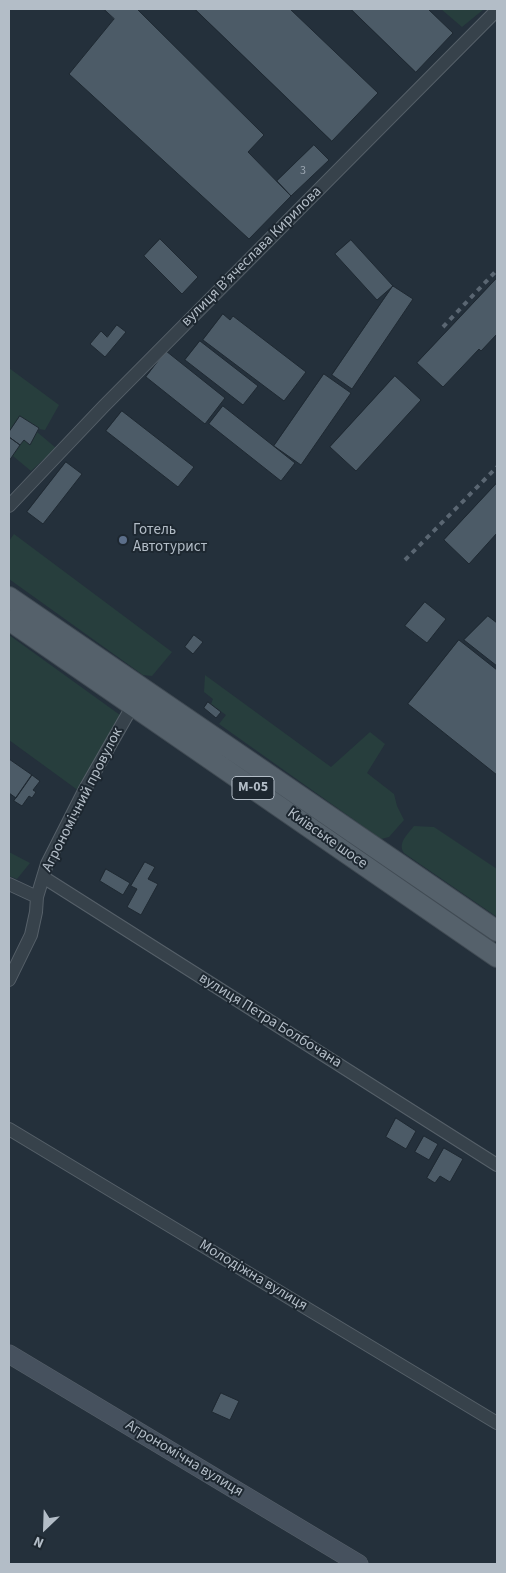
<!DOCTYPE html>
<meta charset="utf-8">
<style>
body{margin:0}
#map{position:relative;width:506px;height:1573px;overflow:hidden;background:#24303b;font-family:"Source Sans 3",sans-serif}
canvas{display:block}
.frame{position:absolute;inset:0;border:10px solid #b3bdc7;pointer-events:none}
.north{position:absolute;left:20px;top:1503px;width:50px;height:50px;-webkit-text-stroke:4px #1d2730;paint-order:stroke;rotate:204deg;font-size:14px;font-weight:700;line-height:20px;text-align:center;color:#b3bdc7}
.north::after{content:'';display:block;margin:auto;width:18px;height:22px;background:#b3bdc7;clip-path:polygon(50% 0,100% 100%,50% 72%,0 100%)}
</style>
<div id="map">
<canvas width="506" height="1573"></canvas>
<div class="frame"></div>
<div class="north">N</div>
</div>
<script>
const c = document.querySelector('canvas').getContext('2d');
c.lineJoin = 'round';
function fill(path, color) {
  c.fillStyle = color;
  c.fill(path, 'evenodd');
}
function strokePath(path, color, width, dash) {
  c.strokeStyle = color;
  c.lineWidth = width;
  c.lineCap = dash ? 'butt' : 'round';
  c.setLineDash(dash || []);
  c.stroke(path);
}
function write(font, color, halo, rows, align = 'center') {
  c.font = font + ' "Source Sans 3",sans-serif';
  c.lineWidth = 4;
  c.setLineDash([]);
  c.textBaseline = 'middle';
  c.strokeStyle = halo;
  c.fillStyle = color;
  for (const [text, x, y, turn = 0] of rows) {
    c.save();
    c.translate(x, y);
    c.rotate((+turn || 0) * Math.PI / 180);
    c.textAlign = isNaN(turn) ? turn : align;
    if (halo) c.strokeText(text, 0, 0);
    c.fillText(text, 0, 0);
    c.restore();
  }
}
fill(new Path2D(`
 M441 9H484L462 27Z
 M9 368 59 405 45 430 39 429 37 432 56 448 31 471 13 456 9 461Z
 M14 534 172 652 152 676 143 675 9 579V541Z
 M9 635 120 715 79 791 9 740Z
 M205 675 331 767 370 732 385 744 367 773 394 794 397 806 404 820 389 837 381 839 219 724 226 715 211 704 213 699 204 692Z
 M414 826 434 827 497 869V917L404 853C397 843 408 834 414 826Z
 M9 852 30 863 17 879 9 876Z`), '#273e3d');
const building = new Path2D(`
 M104 9H137L264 135 248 152 291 196 249 239 69 74 114 19Z
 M195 9H290L378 93 332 141Z
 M351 9H428L453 33 416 72Z
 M314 145 329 160 291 196 277 181Z
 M160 239 198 277 182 294 144 256Z
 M351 240 393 286 377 300 335 254Z
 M497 278V334L481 351 479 349 443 387 417 363Z
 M393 286 413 299 352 389 332 375Z
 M223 314 230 320 233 316 306 372 284 401 203 340Z
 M117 325 126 332 105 357 90 344 101 331 107 337Z
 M200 341 258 386 243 405 185 360Z
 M166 351 225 398 205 424 146 377Z
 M324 374 351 393 301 465 274 446Z
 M395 376 421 400 356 471 330 447Z
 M223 406 295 463 281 481 209 424Z
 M122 411 194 467 178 487 106 431Z
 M20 416 39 428 30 445 24 440 20 445 9 437V432Z
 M9 437 20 445 9 461Z
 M66 462 82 474 43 524 27 512Z
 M497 483V533L469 564 444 540Z
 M425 602 446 619 427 643 405 626Z
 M488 616 497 623V666L464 640Z
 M194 635 203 642 193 654 185 647Z
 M459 640 497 670V775L408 704Z
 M208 702 221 712 216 718 204 708Z
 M9 759 32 775 16 798 9 793Z
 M32 775 40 781 33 790 36 792 32 798 29 796 22 806 14 801Z
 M145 862 155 867 148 879 158 884 141 915 127 907 137 889 131 886Z
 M106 869 130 883 123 895 100 881Z
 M396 1118 416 1131 406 1149 386 1137Z
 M424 1136 438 1144 429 1160 415 1152Z
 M444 1148 463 1159 450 1182 440 1176 435 1183 427 1178Z
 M221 1393 239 1401 230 1420 212 1412Z`);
fill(building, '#4c5b67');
strokePath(building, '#1f2932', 1);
const street = new Path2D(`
 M9 506 104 406 497 10
 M43 877 497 1165
 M9 884 37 897
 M9 980 31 935 36 912 37 897 47 864 85 789 133 705
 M9 1129 497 1423`);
const secondary = new Path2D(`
 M9 1354 359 1564`);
const primary = new Path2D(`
 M9 597 497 931
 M9 620 497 957`);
strokePath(street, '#566069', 14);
strokePath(secondary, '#566069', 19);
strokePath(primary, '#414b54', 22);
strokePath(street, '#37424b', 12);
strokePath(secondary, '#46515e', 18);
strokePath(primary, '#55616b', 20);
strokePath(new Path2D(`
 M443 327 497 270
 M405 560 497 467`), '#5a6672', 4, [5, 5]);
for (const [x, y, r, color] of [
 [123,540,5,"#5c6f8a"]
]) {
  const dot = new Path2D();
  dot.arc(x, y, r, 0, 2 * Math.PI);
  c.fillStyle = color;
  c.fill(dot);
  strokePath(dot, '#1d2730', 2);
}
write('12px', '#99a4af', null, [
 ["3",303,171]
]);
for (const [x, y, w] of [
 [253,788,42]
]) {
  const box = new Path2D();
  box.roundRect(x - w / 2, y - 11.5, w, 23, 4);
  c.fillStyle = '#1d2730';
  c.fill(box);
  strokePath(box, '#b3bdc7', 1);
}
write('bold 14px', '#b3bdc7', null, [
 ["М-05",253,788]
]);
write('15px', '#b3bdc7', '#1d2730', [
 ["вулиця Вʼячеслава Кирилова",252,257,-45],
 ["Агрономічний провулок",83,800,-63],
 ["Київське шосе",327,839,35],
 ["вулиця Петра Болбочана",270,1021,32],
 ["Молодіжна вулиця",253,1276,31],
 ["Агрономічна вулиця",184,1459,31]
]);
write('15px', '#b3bdc7', '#1d2730', [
 ["Готель",133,531],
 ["Автотурист",133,548]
], 'left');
</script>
